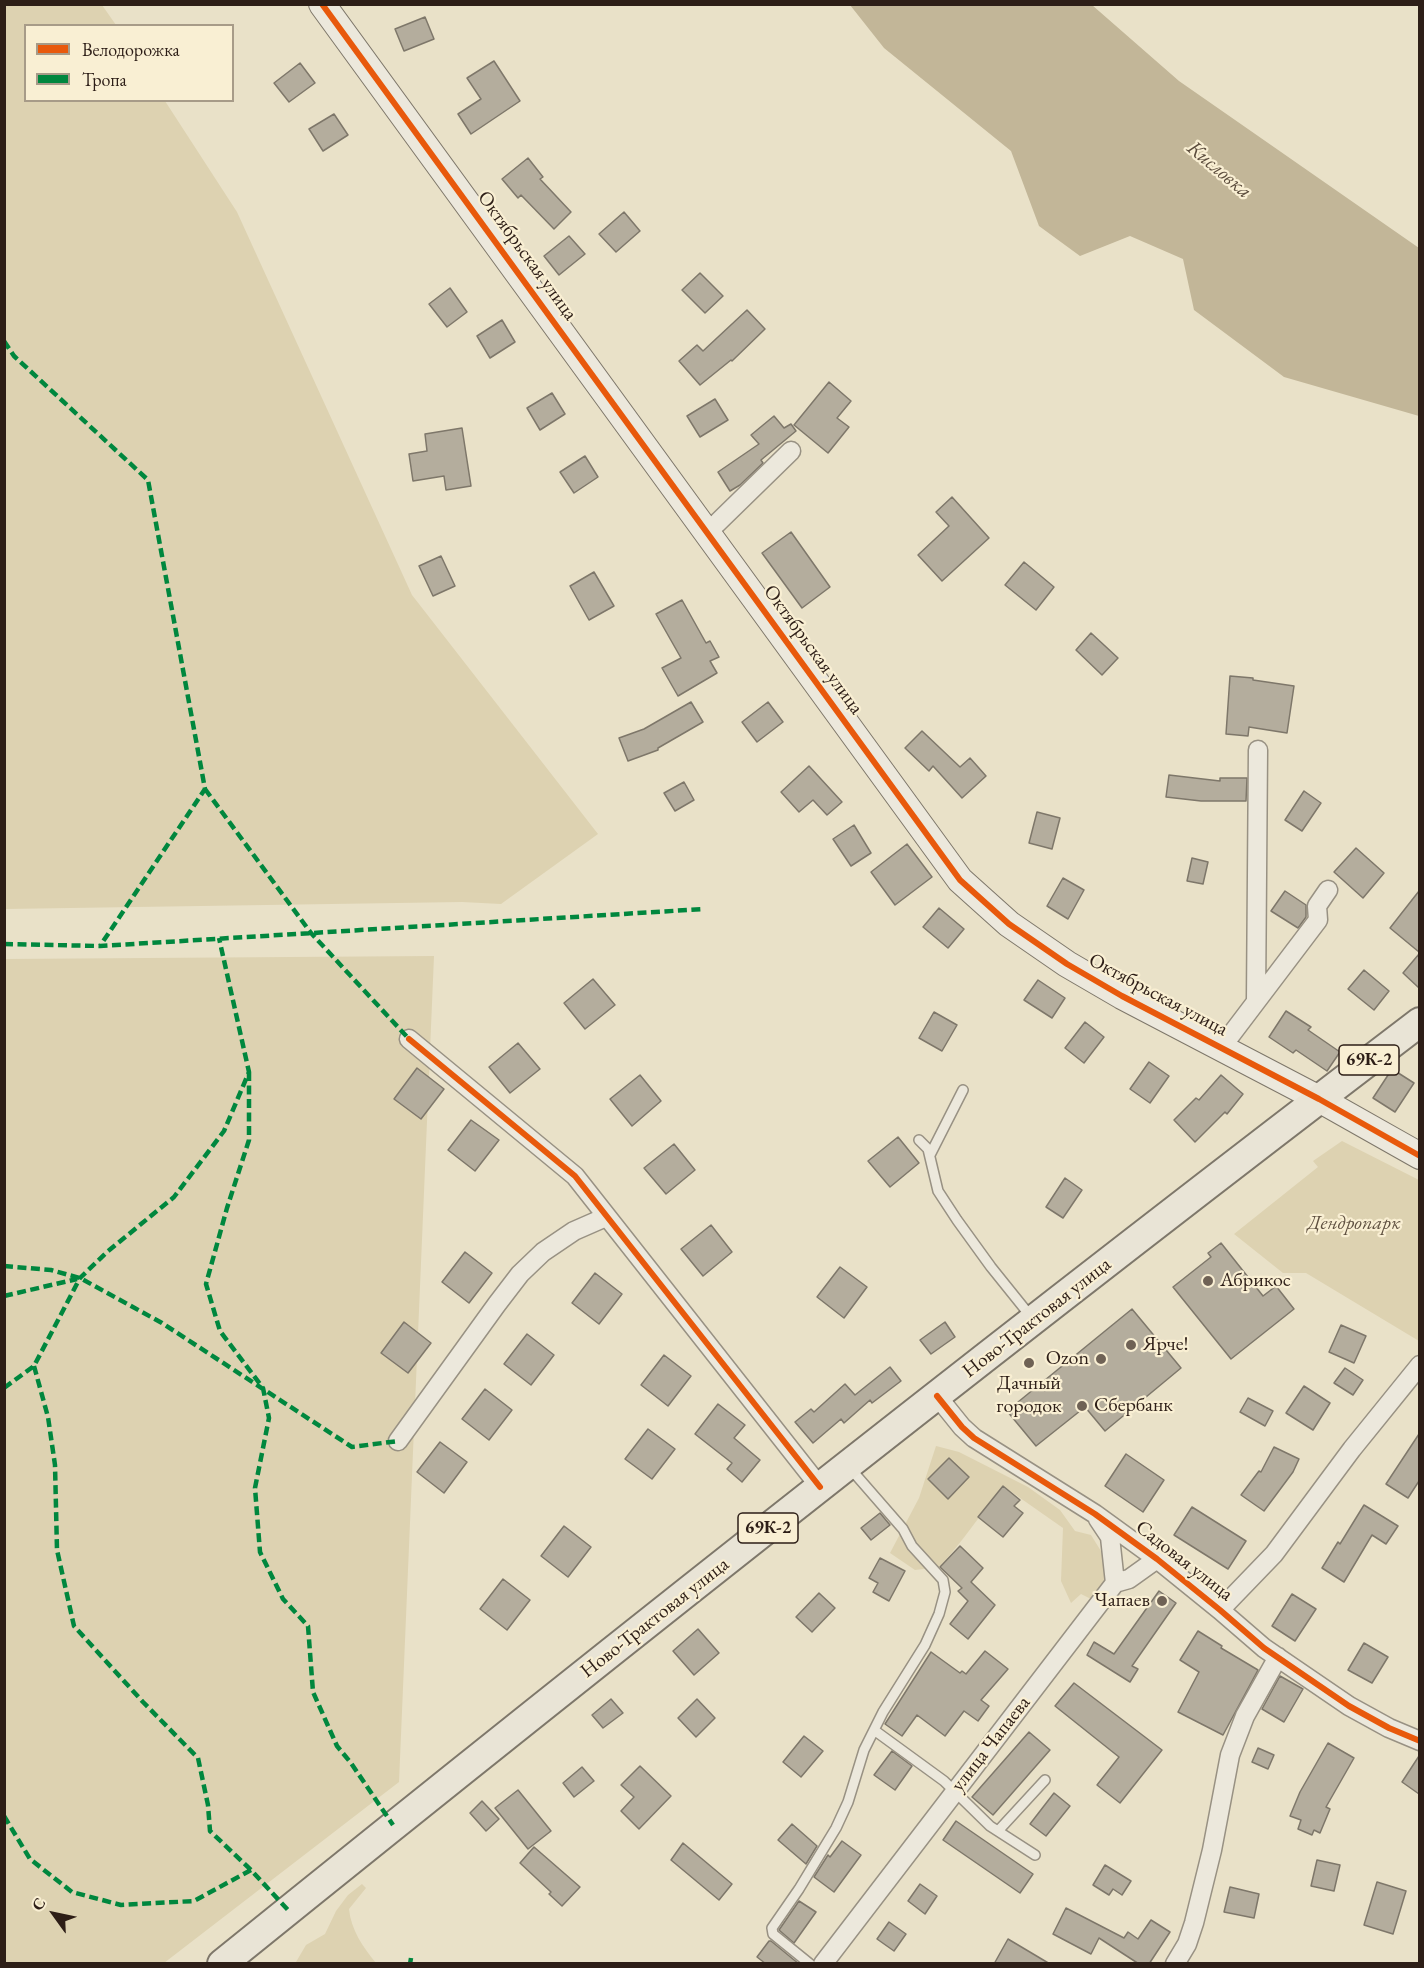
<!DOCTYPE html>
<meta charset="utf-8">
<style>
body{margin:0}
#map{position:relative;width:1424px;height:1968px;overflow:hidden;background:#e9e1c8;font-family:"EB Garamond",serif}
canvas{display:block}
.frame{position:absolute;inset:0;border:6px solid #2d1e17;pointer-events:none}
.legend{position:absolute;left:24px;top:24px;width:210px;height:78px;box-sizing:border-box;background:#f9efd3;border:2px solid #a79b88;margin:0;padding:8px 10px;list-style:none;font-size:18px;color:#2d1e17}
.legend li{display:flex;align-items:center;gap:12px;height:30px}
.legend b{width:30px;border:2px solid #a79b88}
.north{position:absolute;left:24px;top:1884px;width:60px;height:60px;-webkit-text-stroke:4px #f9efd3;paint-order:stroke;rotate:303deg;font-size:16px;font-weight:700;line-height:24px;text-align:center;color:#2d1e17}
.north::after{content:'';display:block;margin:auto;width:21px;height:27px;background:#2d1e17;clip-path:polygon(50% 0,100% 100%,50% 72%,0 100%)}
</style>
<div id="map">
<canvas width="1424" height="1968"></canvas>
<div class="frame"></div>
<ul class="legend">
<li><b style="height:8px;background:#e8590c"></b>Велодорожка</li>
<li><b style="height:8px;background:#00873e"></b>Тропа</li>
</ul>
<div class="north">С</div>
</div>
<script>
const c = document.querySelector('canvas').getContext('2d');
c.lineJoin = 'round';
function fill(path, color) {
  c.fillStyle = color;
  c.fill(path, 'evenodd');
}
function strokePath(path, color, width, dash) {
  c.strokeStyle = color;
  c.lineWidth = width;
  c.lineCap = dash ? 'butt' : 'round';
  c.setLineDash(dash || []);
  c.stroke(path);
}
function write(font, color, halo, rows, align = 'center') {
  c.font = font + ' "EB Garamond",serif';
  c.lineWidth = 4.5;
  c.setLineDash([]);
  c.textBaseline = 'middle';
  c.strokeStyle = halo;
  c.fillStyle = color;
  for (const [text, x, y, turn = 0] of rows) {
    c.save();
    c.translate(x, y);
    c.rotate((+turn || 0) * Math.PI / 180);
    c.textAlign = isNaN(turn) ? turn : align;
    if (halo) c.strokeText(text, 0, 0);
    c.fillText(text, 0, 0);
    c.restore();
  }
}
fill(new Path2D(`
 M4 5H102L116 25 26 26V100L165 101 237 212 412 595 598 834 501 904 462 902 5 909Z
 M434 956 399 1782 164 1963H5L4 959Z
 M1342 1141 1419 1180V1341L1306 1273H1283L1234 1234 1318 1167 1313 1161Z
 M936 1446 959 1452 1028 1487 1060 1510 1075 1531 1091 1535 1109 1564 1108 1581 1093 1600 1081 1594 1071 1603 1061 1581 1063 1528 1003 1486C981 1513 963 1542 939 1567L915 1570 890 1553 919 1498Z
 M362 1884 366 1888 349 1909C351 1930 363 1947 376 1963H292L296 1962 306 1945 325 1934 336 1911 348 1895Z`), '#ddd2b1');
fill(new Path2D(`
 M850 5H1092L1179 81 1419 248V416L1284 377 1194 310 1183 259 1130 236 1080 256 1039 226 1011 151 884 48Z`), '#c2b698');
const building = new Path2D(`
 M425 17 434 39 404 51 395 29Z
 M494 61 520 101 471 134 458 114 481 99 467 78Z
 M300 63 315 83 289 102 274 83Z
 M334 114 348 135 323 151 309 129Z
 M528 158 543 177 540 179 571 212 554 229 521 195 518 198 502 179Z
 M624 212 640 231 616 252 599 234Z
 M569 236 585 254 559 275 544 256Z
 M700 273 723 296 705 313 682 290Z
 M450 288 467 312 447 327 429 304Z
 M747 310 765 329 732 361 731 360 700 385 679 361 697 345 703 351Z
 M502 320 515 342 490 358 477 336Z
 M829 382 851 401 837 418 849 427 828 453 794 425Z
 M552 393 565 414 540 430 527 408Z
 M715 399 728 420 700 437 687 416Z
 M774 416 784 428 791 424 796 431 761 460 763 463 740 485 730 491 718 472 759 444 751 435Z
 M462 428 471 486 446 490 444 476 413 481 409 454 427 451 425 434Z
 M585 456 598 477 574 493 560 472Z
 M952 497 989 538 942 581 918 555 949 526 936 512Z
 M791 532 830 587 802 608 762 553Z
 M441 556 455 586 433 596 419 566Z
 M1024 562 1054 587 1036 610 1005 585Z
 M594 572 614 606 589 620 570 586Z
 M682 600 706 643 710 641 719 657 710 661 717 673 678 696 662 668 681 658 656 614Z
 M1091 633 1118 658 1102 675 1076 650Z
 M1230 676 1253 678V680L1294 686 1287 733 1249 727 1248 736 1226 734Z
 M691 702 703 722 658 748V750L628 761 619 738 644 729Z
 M768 702 783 722 757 742 742 722Z
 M922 731 960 767 970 758 986 776 962 798 933 766 929 771 905 748Z
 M809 766 842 802 827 815 813 800 799 812 781 792Z
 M1169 775 1220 781V778H1247L1246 801H1201L1166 797Z
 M684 782 694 800 675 811 664 793Z
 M1304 791 1321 803 1302 831 1285 820Z
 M1037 812 1060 818 1052 849 1029 843Z
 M854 825 871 853 851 866 833 839Z
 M907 844 932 877 895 905 871 872Z
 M1356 848 1384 873 1363 898 1334 872Z
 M1192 858 1208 862 1203 884 1187 881Z
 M1063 878 1084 890 1068 919 1047 906Z
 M1285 891 1306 905V917L1298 928 1271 911Z
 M1419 891V952L1390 928Z
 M939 908 964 929 948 948 923 927Z
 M1419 954V988L1403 973Z
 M1364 970 1389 991 1374 1010 1348 989Z
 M593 979 615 1005 585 1029 564 1003Z
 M1038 980 1065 998 1052 1018 1024 1000Z
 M1286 1011 1311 1027 1308 1030 1340 1052 1327 1071 1296 1050 1293 1053 1269 1037Z
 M934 1012 957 1025 942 1051 919 1038Z
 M1085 1022 1104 1037 1084 1063 1065 1048Z
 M518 1043 540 1069 510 1093 489 1067Z
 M1149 1062 1169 1076 1150 1103 1130 1089Z
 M417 1068 444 1089 421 1119 394 1099Z
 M1392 1069 1414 1083 1395 1112 1373 1098Z
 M640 1075 661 1101 632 1126 610 1099Z
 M1221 1075 1243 1094 1227 1114 1225 1112 1195 1142 1174 1120 1196 1098 1199 1100Z
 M471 1120 499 1140 475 1171 448 1150Z
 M898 1137 919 1163 890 1187 868 1161Z
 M674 1144 695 1170 666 1194 644 1168Z
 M1065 1178 1082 1190 1063 1218 1046 1207Z
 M711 1225 732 1252 703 1276 681 1249Z
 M1221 1243 1263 1296 1276 1286 1294 1309 1231 1359 1173 1287 1211 1257 1208 1253Z
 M465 1252 492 1273 469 1303 442 1282Z
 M840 1267 867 1287 844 1318 817 1297Z
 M595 1273 622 1294 599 1324 572 1303Z
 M1132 1309 1181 1368 1105 1431 1085 1407 1036 1446 1007 1411Z
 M404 1322 431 1343 408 1373 381 1353Z
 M945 1322 955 1337 931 1354 920 1340Z
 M1341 1325 1366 1336 1354 1363 1329 1352Z
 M527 1334 554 1355 531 1385 504 1364Z
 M664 1355 691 1376 668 1406 641 1385Z
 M890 1367 901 1381 872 1403 870 1400 844 1423 841 1419 813 1443 795 1422 811 1409 814 1412 845 1384 855 1395Z
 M1345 1368 1363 1380 1353 1395 1334 1383Z
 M1304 1386 1330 1403 1313 1430 1286 1413Z
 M485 1389 512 1410 489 1440 462 1419Z
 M1248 1398 1273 1411 1265 1426 1240 1412Z
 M718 1404 745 1425 734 1438 760 1460 742 1482 727 1469 732 1463 695 1434Z
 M648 1429 675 1449 652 1479 625 1459Z
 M1419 1434V1481L1408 1498 1386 1484Z
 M440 1442 467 1462 444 1493 417 1472Z
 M1274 1447 1299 1459 1293 1472 1264 1511 1241 1495 1259 1471 1261 1472Z
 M1126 1454 1164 1480 1143 1512 1105 1486Z
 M949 1458 969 1477 948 1499 928 1479Z
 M1003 1486 1020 1500 1014 1506 1023 1513 1003 1537 978 1517Z
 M1364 1505 1398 1526 1386 1544 1372 1535 1344 1582 1322 1568 1338 1542 1340 1544Z
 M1192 1507 1246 1541 1228 1569 1174 1535Z
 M880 1513 890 1525 871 1540 861 1528Z
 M564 1526 591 1547 568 1577 541 1556Z
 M960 1546 983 1568 971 1582 995 1605 968 1639 950 1624 968 1601 958 1591 962 1588 940 1567Z
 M880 1558 905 1571 889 1601 873 1592 878 1583 869 1578Z
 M503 1579 530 1600 507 1630 480 1609Z
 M1159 1591 1176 1603 1132 1666 1138 1669 1130 1682 1087 1655 1094 1642 1114 1654Z
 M819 1593 835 1608 812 1632 796 1617Z
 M1292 1594 1316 1609 1295 1641 1272 1626Z
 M698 1629 719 1653 694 1675 673 1651Z
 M1198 1631 1222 1646 1221 1648 1258 1670 1223 1735 1178 1712 1199 1672 1180 1660Z
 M1364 1643 1388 1657 1372 1683 1348 1670Z
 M985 1651 1008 1669 981 1700 989 1706 978 1721 964 1711 945 1736 917 1715 902 1736 885 1724 931 1652 960 1673 962 1671 966 1674Z
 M1280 1676 1303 1689 1284 1722 1262 1709Z
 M1074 1683 1162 1750 1120 1803 1097 1785 1119 1757 1055 1706Z
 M611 1699 623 1713 603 1728 592 1715Z
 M697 1699 715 1718 696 1737 678 1718Z
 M1029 1732 1050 1750 993 1815 972 1797Z
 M804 1736 823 1751 801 1777 783 1762Z
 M1328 1743 1354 1758 1326 1807 1330 1809 1320 1833 1314 1830 1312 1835 1298 1829 1301 1820 1290 1816 1300 1792Z
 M1258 1748 1274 1755 1268 1769 1252 1762Z
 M892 1751 912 1766 895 1790 874 1775Z
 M1419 1756V1794L1402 1782Z
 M640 1766 671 1796 639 1829 621 1811 634 1797 621 1785Z
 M582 1767 594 1781 574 1797 563 1783Z
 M518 1790 551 1831 528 1849 495 1808Z
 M1054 1793 1070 1806 1046 1836 1030 1824Z
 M482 1801 499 1819 486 1831 470 1813Z
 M956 1821 1033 1874 1020 1893 943 1840Z
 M792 1824 817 1846 806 1864 778 1840Z
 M842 1841 861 1855 834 1892 814 1877 828 1855 830 1857Z
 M683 1843 732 1884 719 1900 671 1860Z
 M534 1847 580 1887 562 1906 549 1894 551 1892 520 1863Z
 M1317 1860 1340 1865 1334 1891 1311 1886Z
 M1105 1865 1131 1881 1122 1895 1113 1889 1109 1895 1093 1885Z
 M1377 1882 1406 1891 1393 1934 1364 1925Z
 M920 1884 937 1896 925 1914 908 1901Z
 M1230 1887 1259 1894 1254 1918 1224 1912Z
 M799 1901 816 1912 794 1943 779 1930Z
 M1066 1908 1124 1938 1128 1932 1138 1939 1151 1920 1170 1932 1149 1964H1139L1099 1938 1091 1954 1053 1934Z
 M889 1922 906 1934 894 1951 877 1939Z
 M1008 1939 1050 1964H994Z
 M769 1941H771L799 1964H766L757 1957Z`);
fill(building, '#b4ad9d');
strokePath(building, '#7e776a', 1.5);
const lane = new Path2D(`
 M919 1140 928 1149 938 1191 957 1220 991 1267 1032 1318
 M930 1155 963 1090
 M874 1730 944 1781 990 1826 1035 1855
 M998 1831 1045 1780
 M810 1964 773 1934 772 1928 799 1889 836 1828 848 1802 864 1750 883 1712 925 1645 939 1614 945 1592 943 1580 912 1546 903 1529 849 1467`);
const street = new Path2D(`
 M708 532 791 451
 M1256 1000 1258 750
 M409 1039 575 1176 820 1487
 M1221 1048 1318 920 1317 906 1328 890
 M937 1396 962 1427 974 1438 1095 1514 1157 1559 1220 1610 1264 1648 1349 1706 1389 1728 1420 1741
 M398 1441 497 1304 520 1274 543 1252 574 1231 606 1217
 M1115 1583 1129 1579 1157 1559
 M1220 1610 1274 1554 1352 1449 1420 1365
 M823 1964 1115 1583 1110 1537 1098 1519
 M1175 1964 1187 1944 1194 1923 1212 1850 1230 1755 1245 1716 1278 1657`);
const secondary = new Path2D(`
 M322 4 960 880 1009 924 1067 964 1122 996 1319 1099 1420 1156`);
const primary = new Path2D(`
 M222 1964C617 1645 1016 1330 1420 1022`);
strokePath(lane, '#989183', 12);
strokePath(street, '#989183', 21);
strokePath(secondary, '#7e776a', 28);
strokePath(primary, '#7e776a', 32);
strokePath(lane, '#ece8dc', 9);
strokePath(street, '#ece8dc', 18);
strokePath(secondary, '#ece8dc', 26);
strokePath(primary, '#e9e4d6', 28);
strokePath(new Path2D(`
 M4 341 14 356 148 480 205 789 100 946
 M205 789 311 933 409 1039
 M4 944 100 946 704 909
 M249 1072V1140L227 1208 206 1284 220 1331 263 1388 269 1418 255 1488 260 1552 283 1599 308 1626 313 1692 337 1746 351 1763 393 1825
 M4 1266 51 1270 80 1278 162 1323 352 1447 398 1441
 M4 1296 77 1279
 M34 1366 48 1417 55 1465 57 1550 74 1626 143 1702 198 1758 208 1805 210 1831 251 1870 288 1910
 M4 1388 34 1366 80 1278 107 1252 174 1197 224 1131 249 1072 219 938
 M4 1816 30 1859 72 1892 121 1905 194 1901 251 1870
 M410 1964 411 1958`), '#00873e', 4.5, [9, 4.5]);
strokePath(new Path2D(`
 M322 4 960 880 1009 924 1067 964 1122 996 1319 1099 1420 1156
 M409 1039 575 1176 820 1487
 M937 1396 962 1427 974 1438 1095 1514 1157 1559 1220 1610 1264 1648 1349 1706 1389 1728 1420 1741`), '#e8590c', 6);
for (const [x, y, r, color] of [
 [1208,1281,6,"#6f6255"],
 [1131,1345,6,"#6f6255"],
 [1101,1359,6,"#6f6255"],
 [1029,1363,6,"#6f6255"],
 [1082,1406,6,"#6f6255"],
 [1162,1601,6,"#6f6255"]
]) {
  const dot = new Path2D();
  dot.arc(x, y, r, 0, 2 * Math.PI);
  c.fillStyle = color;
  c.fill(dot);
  strokePath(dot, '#f9efd3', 2);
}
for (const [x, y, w] of [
 [1369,1060,60],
 [768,1528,60]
]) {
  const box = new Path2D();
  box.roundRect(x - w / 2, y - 15, w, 30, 4.5);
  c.fillStyle = '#f9efd3';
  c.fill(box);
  strokePath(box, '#2d1e17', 1.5);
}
write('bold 18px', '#2d1e17', null, [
 ["69К-2",1369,1060],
 ["69К-2",768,1528]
]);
write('20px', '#2d1e17', '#f9efd3', [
 ["Октябрьская улица",527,256,54],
 ["Октябрьская улица",813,650,54],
 ["Октябрьская улица",1158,995,28],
 ["Ново-Трактовая улица",1037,1318,-38],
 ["Садовая улица",1184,1561,38],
 ["Ново-Трактовая улица",655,1618,-38],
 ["улица Чапаева",991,1744,-52]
]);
write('italic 20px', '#5f5040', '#f9efd3', [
 ["Дендропарк",1354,1224]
]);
write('20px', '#2d1e17', '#f9efd3', [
 ["Абрикос",1220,1281],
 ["Ярче!",1143,1345],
 ["Ozon",1089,1359,"right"],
 ["Дачный",1029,1384,"center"],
 ["городок",1029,1407,"center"],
 ["Сбербанк",1094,1406],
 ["Чапаев",1150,1601,"right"]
], 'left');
write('italic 21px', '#5c4d3d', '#f9efd3', [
 ["Кисловка",1219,170,40]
]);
</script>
